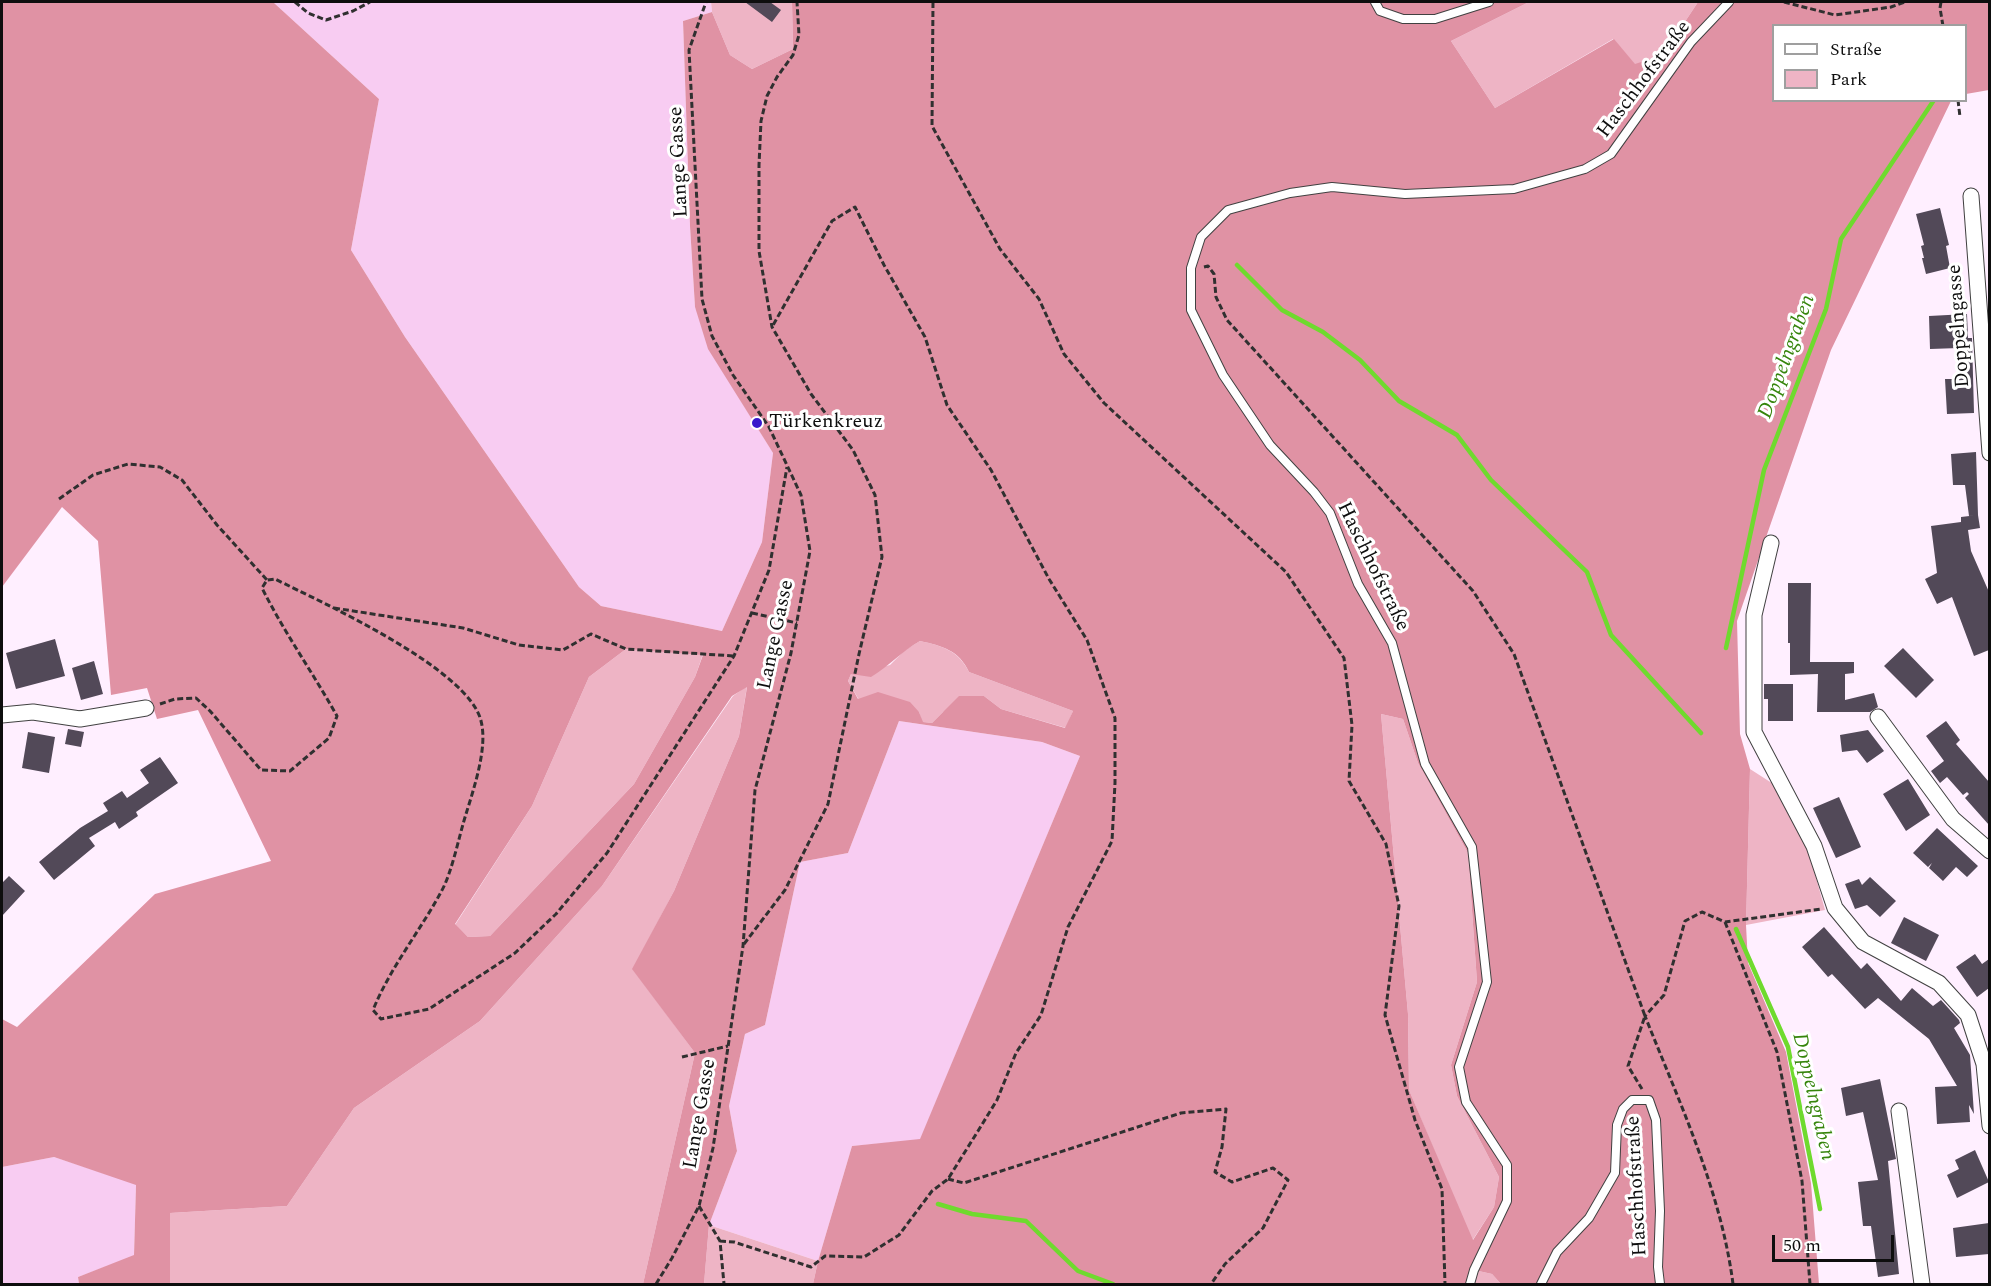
<!DOCTYPE html>
<meta charset="utf-8">
<style>
body{margin:0}
#map{position:relative;width:1991px;height:1286px;overflow:hidden;background:#ffefff;font-family:Spectral,serif}
canvas{display:block}
.frame{position:absolute;inset:0;border:3px solid #0e0e0e;pointer-events:none}
.legend{position:absolute;left:1772px;top:24px;width:195px;height:78px;box-sizing:border-box;background:#fff;border:2px solid #9f9f9f;margin:0;padding:8px 10px;list-style:none;font-size:18px;color:#0e0e0e}
.legend li{display:flex;align-items:center;gap:12px;height:30px}
.legend b{width:30px;border:2px solid #9f9f9f}
.scale{position:absolute;left:1772px;top:1235px;width:122px;height:27px;box-sizing:border-box;border:3px solid #0e0e0e;border-top:0;padding-left:8px;font-size:18px;line-height:21px;white-space:nowrap;color:#0e0e0e;-webkit-text-stroke:4px #fff;paint-order:stroke}
</style>
<div id="map">
<canvas width="1991" height="1286"></canvas>
<div class="frame"></div>
<ul class="legend">
<li><b style="height:8px;background:#fff"></b>Straße</li>
<li><b style="height:16px;background:#eeb4c5"></b>Park</li>
</ul>
<div class="scale">50 m</div>
</div>
<script>
const c = document.querySelector('canvas').getContext('2d');
c.lineJoin = 'round';
function fill(path, color) {
  c.fillStyle = color;
  c.fill(path, 'evenodd');
}
function strokePath(path, color, width, dash) {
  c.strokeStyle = color;
  c.lineWidth = width;
  c.lineCap = dash ? 'butt' : 'round';
  c.setLineDash(dash || []);
  c.stroke(path);
}
function write(font, color, halo, rows, align = 'center') {
  c.font = font + ' Spectral,serif';
  c.lineWidth = 6;
  c.setLineDash([]);
  c.textBaseline = 'middle';
  c.strokeStyle = halo;
  c.fillStyle = color;
  for (const [text, x, y, turn = 0] of rows) {
    c.save();
    c.translate(x, y);
    c.rotate((+turn || 0) * Math.PI / 180);
    c.textAlign = isNaN(turn) ? turn : align;
    if (halo) c.strokeText(text, 0, 0);
    c.fillText(text, 0, 0);
    c.restore();
  }
}
fill(new Path2D(`
 M273 2H711L712 12 683 21 690 226 695 307 741 401 773 453 762 542 722 631 601 606 579 587 405 337 351 250 379 99Z
 M899 721 1042 742 1080 756 920 1140 852 1146 818 1261 709 1225 737 1151 729 1106 745 1034 765 1025 800 862 848 853Z
 M54 1157 136 1184 134 1256 78 1277 79 1284H2V1167Z`), '#f8ccf2');
fill(new Path2D(`
 M711 2H792L793 49 752 69 730 55 712 12Z
 M1529 2H1698L1663 55 1635 65 1613 39 1495 108 1451 41Z
 M920 641C942 646 958 650 969 672L1073 711 1066 728 1001 709 984 696 943 712 932 723 922 722 919 712 859 700 848 681 851 674 890 665 905 650Z
 M626 649 703 654 695 677 634 784 490 936 468 937 455 925 532 806 589 677Z
 M747 686 739 736 674 891 633 969 695 1053 643 1284H170V1213L287 1206 354 1108 480 1021 602 886 733 696Z
 M1381 714 1403 719 1418 763 1468 853 1477 982 1451 1065 1457 1096 1499 1177 1494 1207 1472 1241 1409 1090 1408 1014Z
 M1750 769 1778 787 1807 845 1825 910 1746 925Z
 M709 1225 818 1261 813 1284H704Z
 M1474 1270 1492 1274 1501 1284H1470Z`), '#eeb4c5');
fill(new Path2D(`
 M2 2H273L379 99 351 250 405 337 579 587 601 606 722 631 762 542 773 453 708 349 695 307 690 226 683 21 712 12 730 55 752 69 793 49 792 2H1529L1451 41 1495 108 1614 39 1635 64 1663 55 1698 2H1989V90L1966 94V26H1774V100L1951 101 1831 350 1737 621 1740 734 1750 769 1746 925 1748 963 1786 1052 1811 1183 1819 1284H1501L1492 1274 1474 1270 1470 1284H813L818 1261 852 1146 920 1139 1080 756 1042 742 899 721 848 853 800 862 765 1025 745 1034 729 1106 737 1151 709 1225 704 1284H643L695 1053 632 969 674 891 739 736 747 687 732 696 602 886 480 1021 354 1108 287 1206 170 1213V1284H79L78 1277 134 1255 136 1185 54 1157 2 1167V1019L17 1027 155 894 271 861 198 710 157 719 147 688 111 695 98 541 62 507 2 587ZM920 641C942 646 959 650 969 672L1073 711 1065 728 1001 709 984 696H959L932 723 923 722 919 712 910 702 878 692 858 699 848 681 851 674 871 677C889 666 902 651 920 641ZM626 649 703 655 695 677 634 784 490 936 468 937 455 924 532 806 589 677ZM1381 714 1403 719 1418 763 1468 853 1477 982 1451 1065 1457 1096 1499 1177 1494 1207 1473 1240 1409 1090 1408 1014Z`), '#e092a4');
strokePath(new Path2D(`
 M1237 265 1282 310 1323 332 1360 360 1399 401 1457 435 1491 480 1587 572 1611 635 1701 733
 M1726 648 1764 470 1826 309 1841 239 1934 100
 M1736 929 1788 1047 1820 1209
 M938 1204 972 1214 1026 1221 1078 1271 1113 1284`), '#6fda2e', 4.5);
fill(new Path2D(`
 M745 2H770L781 10 772 22Z
 M1940 208 1949 245 1946 246 1950 268 1926 274 1922 258H1924L1921 246 1924 245 1916 214Z
 M1967 314 1968 338H1972L1974 413 1947 414 1945 379H1960L1959 348 1930 349 1929 316Z
 M1976 452 1978 515 1969 516 1965 485H1953L1951 454Z
 M1978 515 1980 528 1968 530 1971 551 1989 592V650L1974 656 1952 597 1937 604 1925 579 1937 573 1931 526 1961 522V517Z
 M1788 583H1811L1810 662H1854V673L1845 674V700L1874 693 1878 707 1870 712H1817L1818 674 1790 675V643H1788Z
 M55 639 65 676 16 689 6 653Z
 M1903 648 1934 680 1916 698 1884 666Z
 M94 661 103 694 81 700 72 668Z
 M1764 684H1793V721H1768V699H1764Z
 M1946 721 1960 740 1956 744 1989 782V825L1965 798 1969 794 1967 792 1963 795 1947 777 1940 783 1931 771 1944 761 1926 736Z
 M68 729 84 732 81 747 65 744Z
 M1868 730 1884 751 1867 763 1857 750 1842 752 1840 735Z
 M28 732 55 737 49 773 22 768Z
 M160 757 178 783 136 812 138 816 119 829 115 822 89 838 95 846 54 880 39 862 80 828 108 811 103 803 122 791 127 798 149 783 140 770Z
 M1908 779 1930 815 1906 831 1883 794Z
 M1839 797 1861 847 1836 858 1813 808Z
 M1937 828 1978 866 1967 877 1956 867 1943 881 1929 868 1932 863 1928 867 1913 853Z
 M9 876 25 891 2 916V883Z
 M1870 877 1896 901 1880 917 1867 905 1855 909 1845 884 1859 879 1862 885Z
 M1904 917 1939 935 1926 961 1891 943Z
 M1824 927 1861 969 1867 963 1901 1001 1912 988 1933 1006 1941 1000 1959 1020 1960 1023 1954 1028 1970 1055 1974 1114 1969 1105 1970 1122 1937 1124 1935 1087 1957 1086 1929 1039 1878 998 1865 1009 1832 974 1828 977 1802 947Z
 M1975 954 1982 964 1989 959V988L1977 997 1956 967Z
 M1880 1079 1896 1159 1888 1161 1899 1274 1878 1277 1871 1226H1863L1858 1182 1878 1180 1863 1112 1846 1116 1841 1088Z
 M1975 1150 1989 1182 1957 1198 1947 1175 1959 1169 1955 1160Z
 M1989 1223V1254L1956 1257 1953 1228Z`), '#524958');
const service = new Path2D(`
 M1375 2 1380 11 1403 19H1435L1489 2
 M1470 1284 1474 1270 1507 1201V1165L1466 1102 1459 1067 1487 982 1472 847 1425 764 1392 643 1358 584 1330 513 1314 492 1270 445 1223 375 1191 310V268L1201 237 1228 210 1290 193 1332 187 1405 194 1514 189 1585 169 1611 154 1691 42 1729 2
 M1541 1284 1557 1252 1589 1218 1615 1173 1617 1125 1623 1109 1632 1100H1649L1656 1120 1660 1211 1658 1267 1660 1284`);
const minor = new Path2D(`
 M1971 196 1990 453
 M1771 543 1754 615V732L1814 846 1835 908 1863 942 1939 983 1968 1015 1984 1064 1990 1126
 M2 715 33 712 80 719 146 708
 M1878 717 1953 819 1990 851
 M1899 1111 1922 1284`);
strokePath(service, '#414141', 10);
strokePath(minor, '#414141', 17);
strokePath(new Path2D(`
 M295 2 308 13 326 20 353 11 370 2
 M933 2 932 126 1000 249 1039 299 1064 354 1104 403 1286 572 1344 658 1352 725 1349 781 1386 844 1399 906 1385 1015 1415 1120 1442 1189 1445 1284
 M1784 2 1835 15 1891 7 1905 2
 M1941 2 1940 8 1943 26
 M1958 100 1960 117
 M1204 267 1208 266 1214 274 1216 297 1227 320 1473 591 1514 654 1645 1016 1628 1066 1642 1089
 M59 499 93 475 128 464 160 467 182 480 217 525 267 580
 M334 608 463 628 519 645 563 650 591 634 626 649 734 656
 M752 613 797 623
 M160 704 175 699 196 698 210 711 261 770 290 771 329 738 337 716C313 673 284 632 262 588L267 580 275 579C323 603 469 669 481 721 488 747 474 788 466 814 459 836 452 873 441 892 420 931 390 968 373 1010L381 1019 429 1009 515 953 556 914 607 853 734 656 769 570 787 467
 M1725 922 1777 1052 1802 1181 1810 1284
 M744 944 785 890 828 804 859 654 882 557 875 495 853 450 811 394 772 327 759 251V165L761 121 767 96 777 77 793 55 799 35 797 2
 M682 1057 728 1046
 M948 1179 964 1183 1181 1113 1226 1109 1222 1147 1215 1172 1232 1182 1273 1168 1288 1180 1263 1228 1225 1264 1211 1284
 M699 1206 720 1241 724 1284
 M720 1241 734 1242 811 1267 825 1256 864 1257 899 1235 932 1191 948 1179 978 1131 997 1100 1016 1053 1041 1015 1068 927 1112 841 1115 783V718L1087 640 1049 579 991 470 947 405 925 337 884 265 855 207 832 221 772 327
 M656 1284 672 1258 699 1206 713 1148 743 946 755 790 791 653 810 551 801 495 769 427 733 375 712 336 702 299 689 50 706 2
 M1733 1284C1721 1191 1680 1104 1645 1016L1664 995 1685 921 1702 912 1725 922 1821 909`), '#303030', 3, [6, 3]);
strokePath(service, '#fff', 8);
strokePath(minor, '#fff', 15);
for (const [x, y, r, color] of [
 [757,423,6,"#3818cc"]
]) {
  const dot = new Path2D();
  dot.arc(x, y, r, 0, 2 * Math.PI);
  c.fillStyle = color;
  c.fill(dot);
  strokePath(dot, '#fff', 2);
}
write('20px', '#0e0e0e', '#fff', [
 ["Haschhofstraße",1645,80,-53],
 ["Lange Gasse",680,162,-93],
 ["Doppelngasse",1960,326,-94],
 ["Haschhofstraße",1372,567,64],
 ["Lange Gasse",777,635,-78],
 ["Lange Gasse",701,1114,-80],
 ["Haschhofstraße",1638,1186,-93]
]);
write('20px', '#0e0e0e', '#fff', [
 ["Türkenkreuz",769,423]
], 'left');
write('italic 21px', '#36850c', '#fff', [
 ["Doppelngraben",1788,357,-70],
 ["Doppelngraben",1812,1097,77]
]);
</script>
